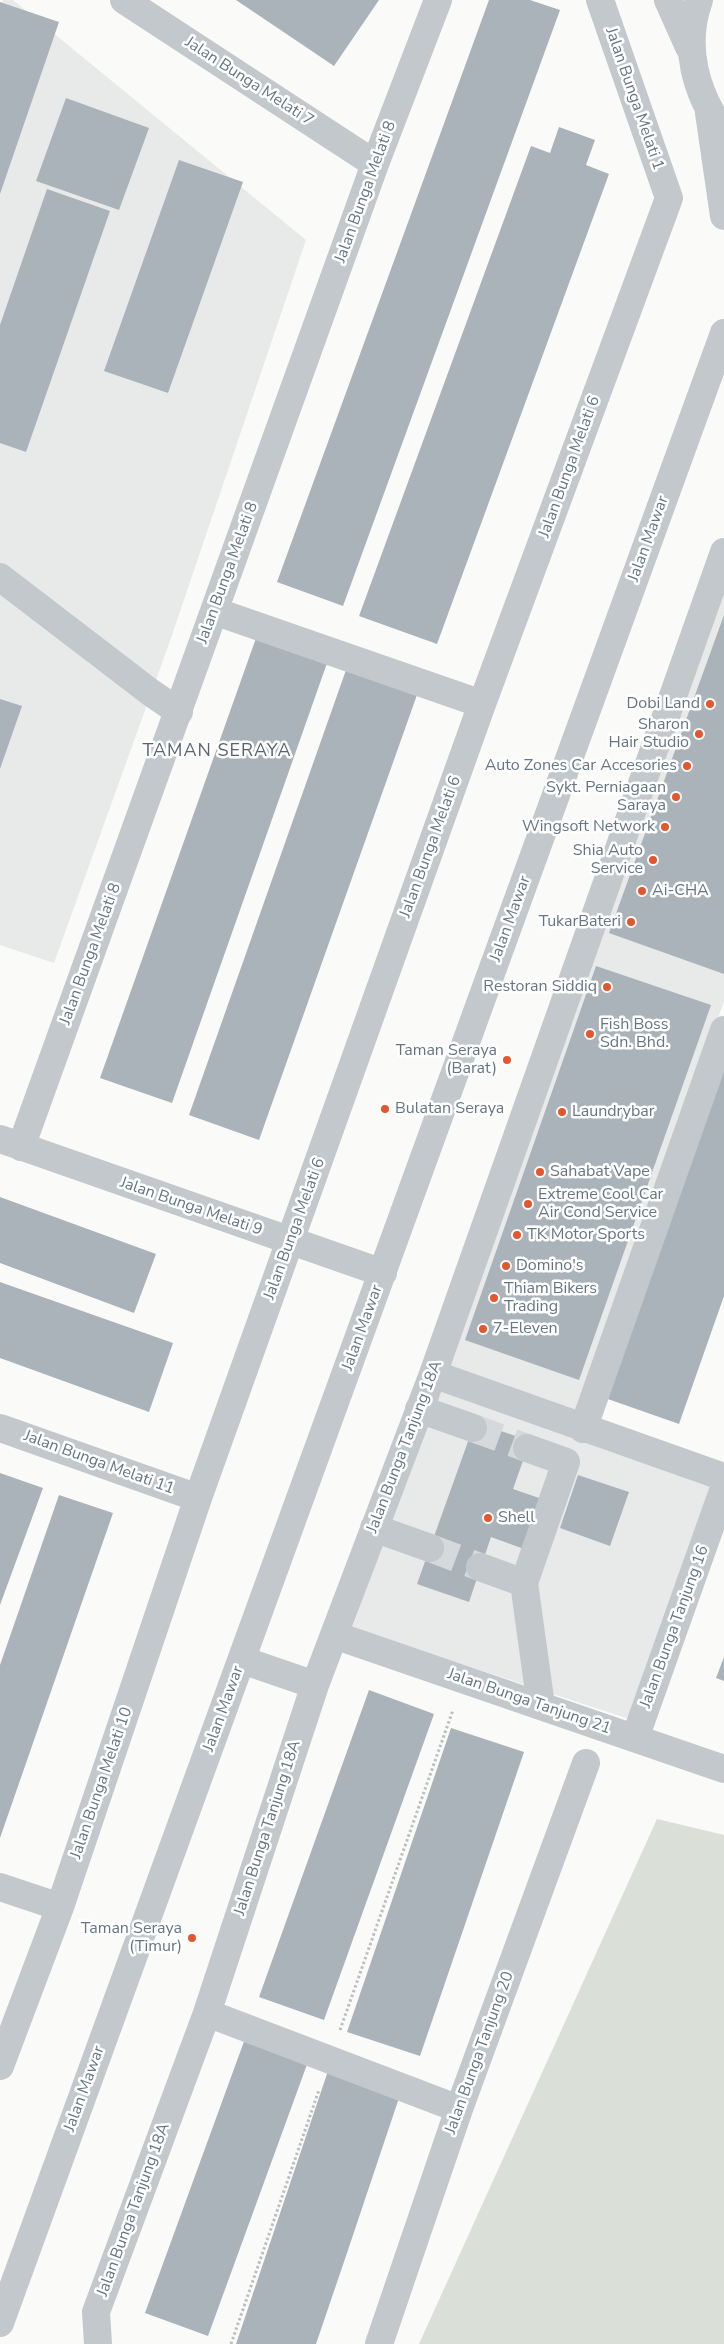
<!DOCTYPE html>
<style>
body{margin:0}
canvas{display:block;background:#fafaf8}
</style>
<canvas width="724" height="2344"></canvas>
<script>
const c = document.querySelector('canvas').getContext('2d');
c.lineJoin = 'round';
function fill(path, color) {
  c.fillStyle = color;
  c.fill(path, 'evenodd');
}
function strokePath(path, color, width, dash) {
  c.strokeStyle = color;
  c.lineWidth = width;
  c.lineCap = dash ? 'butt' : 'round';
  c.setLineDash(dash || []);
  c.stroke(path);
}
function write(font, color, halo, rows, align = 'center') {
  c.font = font + ' "Nunito Sans",sans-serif';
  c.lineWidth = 5;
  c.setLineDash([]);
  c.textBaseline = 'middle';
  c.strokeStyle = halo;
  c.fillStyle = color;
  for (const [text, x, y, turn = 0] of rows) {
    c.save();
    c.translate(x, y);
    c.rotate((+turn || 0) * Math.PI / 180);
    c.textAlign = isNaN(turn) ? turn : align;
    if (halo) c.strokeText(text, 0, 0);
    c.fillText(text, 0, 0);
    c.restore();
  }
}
fill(new Path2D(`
 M3 0H13L306 240 170 641 54 963 0 945V9Z
 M724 588V1001L570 1434 711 1483 629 1719 352 1628 516 1177Z`), '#e8e9e9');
fill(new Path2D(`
 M657 1819 724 1835V2344H419Z`), '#dadfd7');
fill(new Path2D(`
 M236 0H379L334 66Z
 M489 0H530L560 10 343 606 277 582Z
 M0 2 59 22 0 194Z
 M66 98 149 128 119 210 36 181Z
 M559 127 595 140 586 165 609 174 437 644 359 616 531 146 550 153Z
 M179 160 243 182 168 393 104 371Z
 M47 189 110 211 26 452 0 443V325Z
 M724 615V974L609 933Z
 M261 624 332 649 172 1103 100 1078Z
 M352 653 423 678 259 1140 189 1115Z
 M0 699 22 706 0 769Z
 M596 966 711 1005 579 1380 465 1340Z
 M724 1060V1296L679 1424 605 1398Z
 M0 1197 156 1254 134 1313 0 1263Z
 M0 1282 173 1343 149 1412 0 1358Z
 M475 1422 530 1441 513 1489 542 1499 524 1549 491 1537 469 1602 417 1584Z
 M0 1473 43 1488 0 1605Z
 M578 1475 629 1492 610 1546 560 1528Z
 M59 1495 113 1513 0 1838V1665Z
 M724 1657V1681L716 1678Z
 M369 1690 434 1714 324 2020 259 1997Z
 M451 1728 524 1752 420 2056 347 2032Z
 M246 2036 309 2059 208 2336 145 2313Z
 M329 2068 401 2092 348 2250 316 2344H236Z`), '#aab3b9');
strokePath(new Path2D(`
 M473 1428 527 1448
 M430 1548 480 1567`), '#d5d9db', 28, [28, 14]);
strokePath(new Path2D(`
 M340 2030 453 1710
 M231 2344 319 2090`), '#bbbfc2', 3, [2.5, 2.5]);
strokePath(new Path2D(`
 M124 0 375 164
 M668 0 689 47
 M699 0C682 47 696 94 724 133
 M709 113 724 216
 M0 577 150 692 179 712
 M214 611 482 704
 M0 1139 383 1273
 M21 1147 375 164 438 0
 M433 1374 724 1477
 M419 1409 473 1428
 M0 1428 198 1498
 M583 1429 724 1030
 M374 1528 430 1548
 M480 1567 524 1583 566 1462 527 1448
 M524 1583 541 1706
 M334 1635 724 1769
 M242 1660 315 1685
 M635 1738 724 1488
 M0 1887 60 1907
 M207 2013 459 2109
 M0 2066 60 1907 198 1498 482 704 669 198 600 0
 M0 2323 724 333
 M98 2344 96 2312 207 2013 315 1685 433 1374 724 552
 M379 2344 459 2109 586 1763`), '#c3c8cc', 28);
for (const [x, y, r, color] of [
 [710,704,5,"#e4572e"],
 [699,734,5,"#e4572e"],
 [687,766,5,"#e4572e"],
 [676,797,5,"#e4572e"],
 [665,827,5,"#e4572e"],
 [653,860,5,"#e4572e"],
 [642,891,5,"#e4572e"],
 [631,922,5,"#e4572e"],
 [607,987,5,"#e4572e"],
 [590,1034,5,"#e4572e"],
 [507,1060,5,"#e4572e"],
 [385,1109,5,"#e4572e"],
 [562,1112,5,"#e4572e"],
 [540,1172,5,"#e4572e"],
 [528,1204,5,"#e4572e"],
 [517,1235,5,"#e4572e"],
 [506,1266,5,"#e4572e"],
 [494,1298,5,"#e4572e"],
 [483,1329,5,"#e4572e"],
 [488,1518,5,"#e4572e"],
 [192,1938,5,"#e4572e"]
]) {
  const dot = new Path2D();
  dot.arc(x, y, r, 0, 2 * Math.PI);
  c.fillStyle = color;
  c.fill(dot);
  strokePath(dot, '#fff', 2);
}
write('16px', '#657683', '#fff', [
 ["Jalan Bunga Melati 7",249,82,33],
 ["Jalan Bunga Melati 1",634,99,71],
 ["Jalan Bunga Melati 8",366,192,-70],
 ["Jalan Bunga Melati 6",570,467,-70],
 ["Jalan Mawar",649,539,-70],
 ["Jalan Bunga Melati 8",228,573,-70],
 ["Jalan Bunga Melati 6",431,847,-70],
 ["Jalan Mawar",511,919,-70],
 ["Jalan Bunga Melati 8",91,954,-70],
 ["Jalan Bunga Melati 9",191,1207,19],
 ["Jalan Bunga Melati 6",295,1229,-70],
 ["Jalan Mawar",363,1328,-70],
 ["Jalan Bunga Tanjung 18A",405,1447,-69],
 ["Jalan Bunga Melati 11",99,1463,20],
 ["Jalan Bunga Tanjung 16",675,1627,-70],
 ["Jalan Bunga Tanjung 21",529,1702,19],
 ["Jalan Mawar",224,1709,-70],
 ["Jalan Bunga Melati 10",102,1783,-71],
 ["Jalan Bunga Tanjung 18A",268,1828,-72],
 ["Jalan Bunga Tanjung 20",480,2053,-70],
 ["Jalan Mawar",85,2089,-70],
 ["Jalan Bunga Tanjung 18A",134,2210,-70]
]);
write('16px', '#657683', '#fff', [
 ["Dobi Land",700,704,"right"],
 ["Sharon",689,725,"right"],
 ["Hair Studio",689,743,"right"],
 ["Auto Zones Car Accesories",677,766,"right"],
 ["Sykt. Perniagaan",666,788,"right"],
 ["Saraya",666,806,"right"],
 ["Wingsoft Network",655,827,"right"],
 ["Shia Auto",643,851,"right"],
 ["Service",643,869,"right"],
 ["Ai-CHA",652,891],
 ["TukarBateri",621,922,"right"],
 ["Restoran Siddiq",597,987,"right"],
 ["Fish Boss",600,1025],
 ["Sdn. Bhd.",600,1043],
 ["Taman Seraya",497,1051,"right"],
 ["(Barat)",497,1069,"right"],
 ["Bulatan Seraya",395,1109],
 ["Laundrybar",572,1112],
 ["Sahabat Vape",550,1172],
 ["Extreme Cool Car",538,1195],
 ["Air Cond Service",538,1213],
 ["TK Motor Sports",527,1235],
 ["Domino's",516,1266],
 ["Thiam Bikers",504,1289],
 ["Trading",504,1307],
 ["7-Eleven",493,1329],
 ["Shell",498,1518],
 ["Taman Seraya",182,1929,"right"],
 ["(Timur)",182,1947,"right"]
], 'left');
c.letterSpacing = '1px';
write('18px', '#57646e', '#fff', [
 ["TAMAN SERAYA",217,752]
]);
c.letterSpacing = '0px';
</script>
